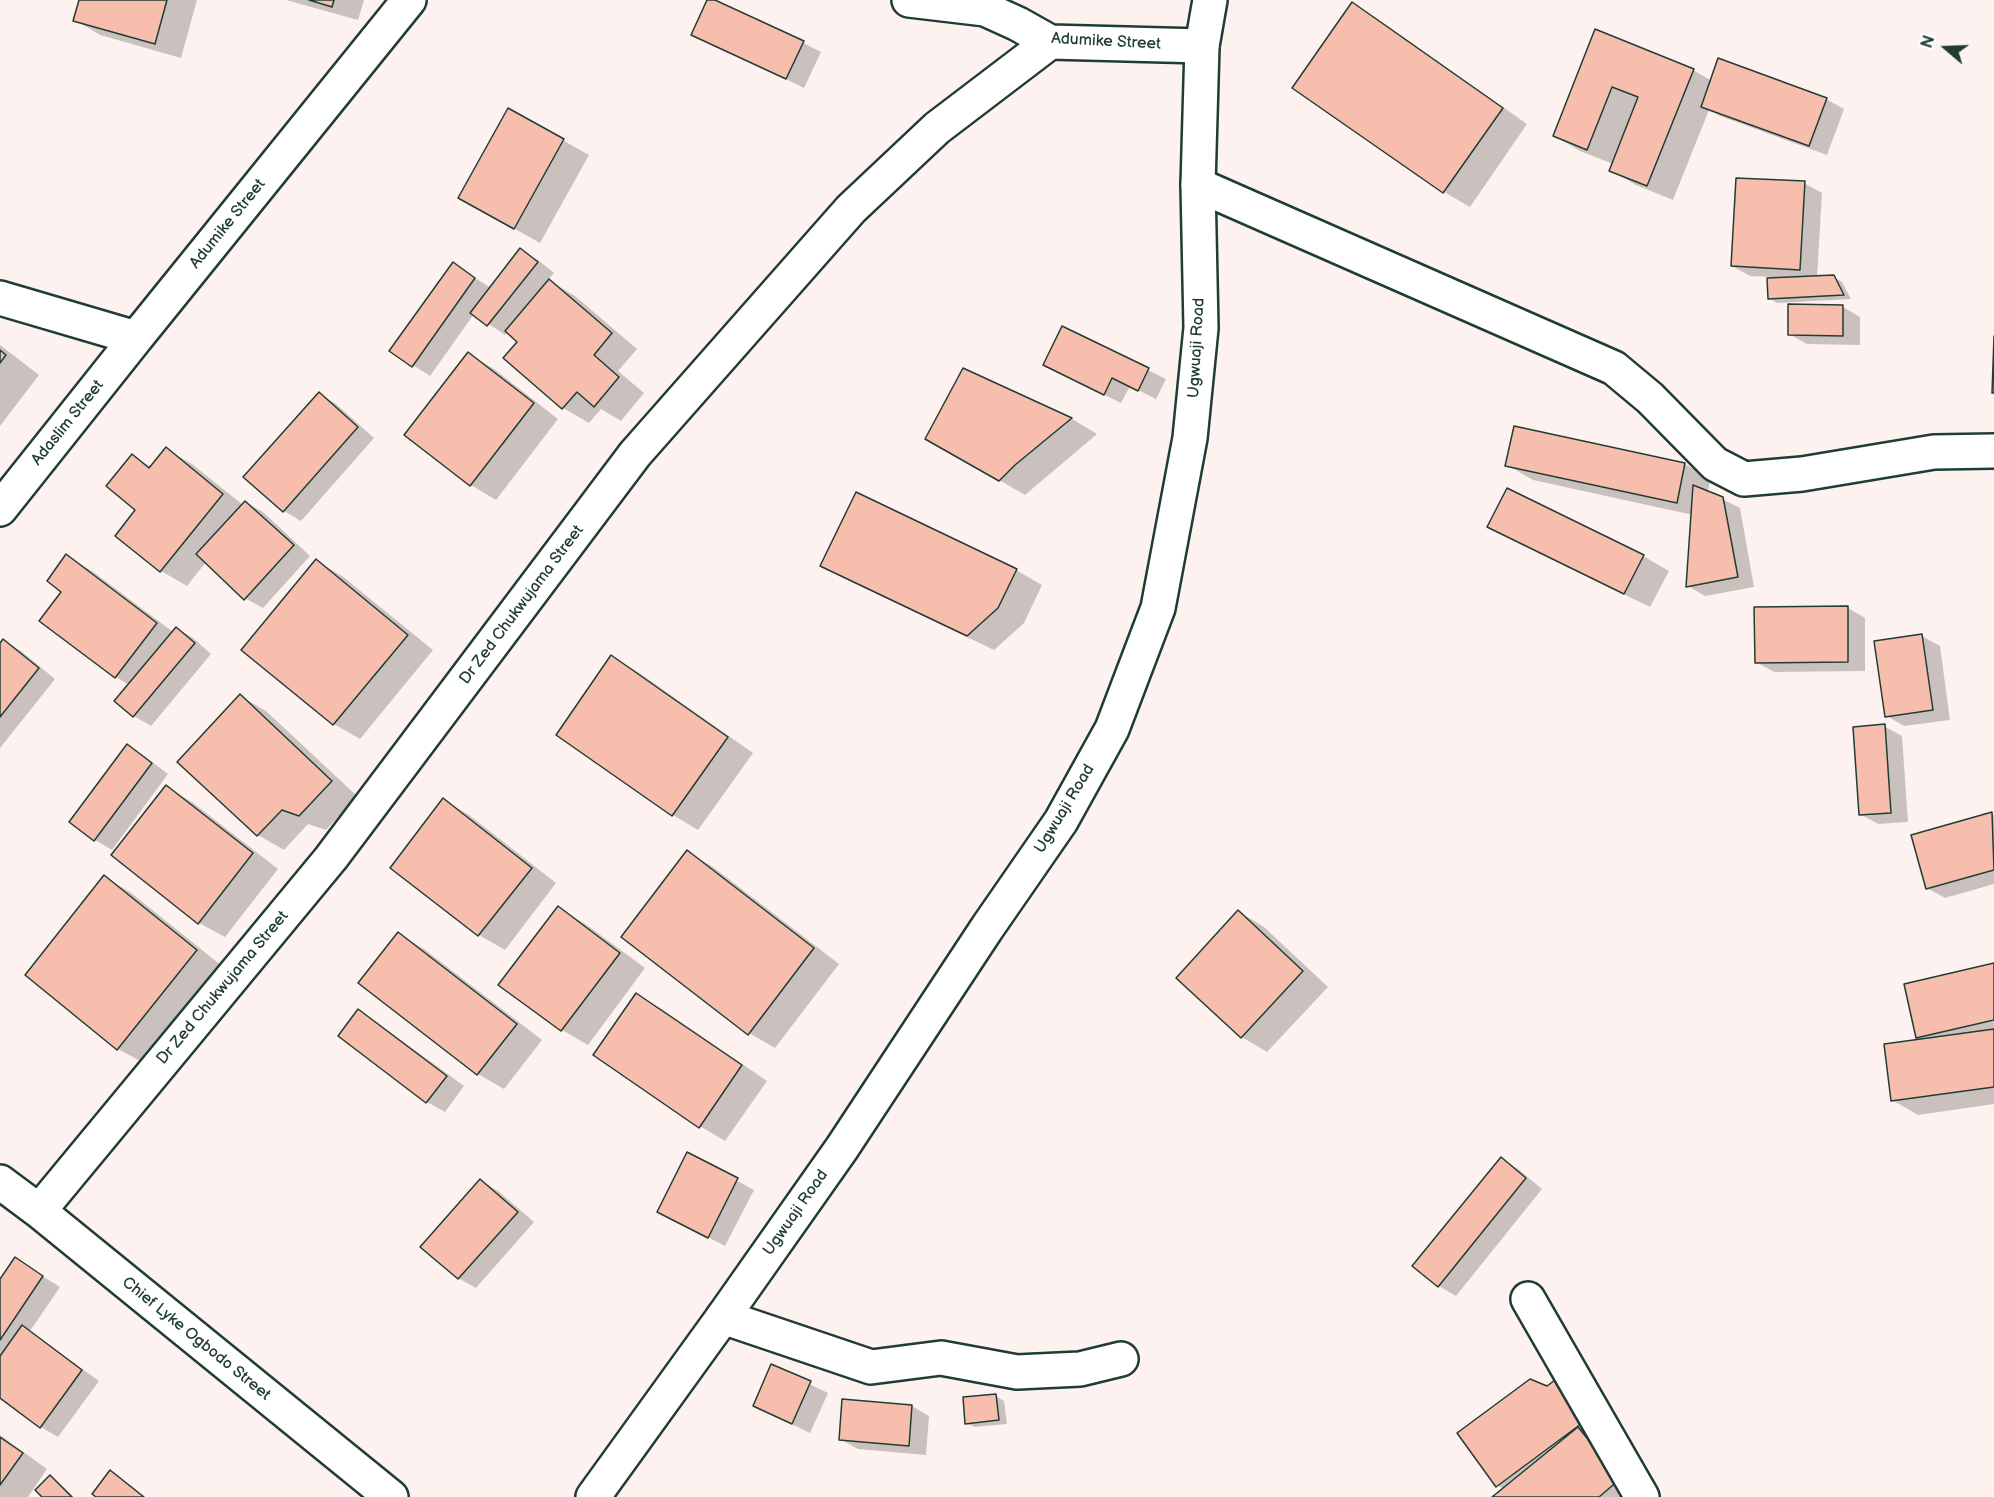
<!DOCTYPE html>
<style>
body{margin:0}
#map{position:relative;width:1994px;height:1497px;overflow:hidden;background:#fdf2ef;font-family:"Balsamiq Sans",sans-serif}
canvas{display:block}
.north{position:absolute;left:1916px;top:18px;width:60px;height:60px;-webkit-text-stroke:4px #fff;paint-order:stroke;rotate:289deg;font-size:16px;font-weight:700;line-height:24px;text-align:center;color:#1f3d34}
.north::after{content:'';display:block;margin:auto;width:21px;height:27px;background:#1f3d34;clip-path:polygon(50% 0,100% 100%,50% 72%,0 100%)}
</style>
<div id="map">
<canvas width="1994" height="1497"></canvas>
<div class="north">N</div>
</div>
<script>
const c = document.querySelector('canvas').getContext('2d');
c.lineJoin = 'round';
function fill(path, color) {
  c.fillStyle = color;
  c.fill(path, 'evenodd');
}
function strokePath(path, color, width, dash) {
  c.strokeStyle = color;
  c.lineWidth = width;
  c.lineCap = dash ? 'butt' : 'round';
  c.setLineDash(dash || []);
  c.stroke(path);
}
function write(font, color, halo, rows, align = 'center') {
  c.font = font + ' "Balsamiq Sans",sans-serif';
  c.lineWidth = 6;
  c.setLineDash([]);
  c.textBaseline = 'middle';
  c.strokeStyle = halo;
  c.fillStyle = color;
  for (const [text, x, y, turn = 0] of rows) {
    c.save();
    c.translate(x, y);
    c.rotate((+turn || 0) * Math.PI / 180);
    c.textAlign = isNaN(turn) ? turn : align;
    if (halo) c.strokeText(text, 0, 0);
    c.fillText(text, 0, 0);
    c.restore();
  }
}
fill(new Path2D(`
 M80 0H197L181 58 100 35 75 20Z
 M286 0H364L358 20Z
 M708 0 803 43 821 52 804 88 693 34Z
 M1352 4 1378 19 1527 124 1470 207 1444 192 1294 88Z
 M1596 31 1693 70 1712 81 1826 99 1844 109 1827 155 1720 116 1709 110 1673 200 1636 185 1610 170 1613 164 1580 151 1555 136Z
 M509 110 589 155 540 243 460 198Z
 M1804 183 1822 193 1817 277H1833L1842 282 1851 299 1777 303 1769 298 1775 277 1750 276 1732 266Z
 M521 250 538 260 554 273 548 280 575 296 637 349 618 371 644 393 621 421 601 409 589 423 563 408 505 358 519 342 508 332 505 335 474 314 430 376 391 351 453 264 491 288Z
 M1843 307 1860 317V345L1807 344 1789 334Z
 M1063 328 1166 379 1156 399 1130 386 1121 403 1045 365Z
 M0 345 39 375 0 426Z
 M469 354 494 369 558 419 496 500 471 485Z
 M964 370 1072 419 1097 434 1025 495 927 438Z
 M319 394 336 404 374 438 301 521 284 511 245 477Z
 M166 449 192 464 243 505 245 502 263 512 310 556 263 608 245 598 206 562 187 586 161 571 117 535 137 510 132 456 152 467Z
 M1685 464 1710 479 1708 492 1740 508 1754 587 1705 596 1688 586 1693 515 1533 480 1507 465Z
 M1489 526 1643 556 1669 571 1650 607 1515 541Z
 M67 556 92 571 173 632 176 628 193 638 211 654 151 726 134 716 129 685 116 677 41 620 63 592Z
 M316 561 342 576 433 650 360 739 334 724 243 649Z
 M822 566 1016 570 1042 585 1024 623 994 650 848 580Z
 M1848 608 1865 618V671L1774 672 1756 662Z
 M1922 636 1940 646 1950 720 1904 726 1887 716Z
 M4 641 21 651 55 679 0 748V645Z
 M612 657 638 672 753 753 698 830 673 815Z
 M240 696 266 711 357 796 326 830 308 824 284 850 258 835 179 761Z
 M1884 726 1902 736 1908 822 1878 824 1860 814Z
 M127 746 144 756 168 774 112 850 95 840 71 822Z
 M166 787 192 802 278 869 225 937 199 923Z
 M443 800 469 815 556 883 505 950 479 935Z
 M1992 813 1994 815V884L1945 898 1927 888 1913 836Z
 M687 852 713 867 839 964 775 1048 749 1033Z
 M104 877 130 892 222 966 144 1063 118 1049 27 975Z
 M558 908 584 923 645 968 588 1045 562 1030 501 984Z
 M1239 912 1264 927 1328 987 1267 1052 1242 1037Z
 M398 934 424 949 542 1040 504 1089 478 1074 360 983Z
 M1994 965V1104L1918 1115 1892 1100 1923 1041 1917 1037Z
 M636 995 662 1009 767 1081 725 1141 700 1126Z
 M358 1011 375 1021 464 1086 445 1112 427 1102 340 1036Z
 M688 1154 754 1190 725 1246 676 1221Z
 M1501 1159 1518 1169 1542 1189 1456 1296 1439 1286 1414 1266Z
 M481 1181 498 1191 534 1222 476 1288 458 1278Z
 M15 1259 60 1287 30 1331 99 1381 58 1437 41 1427 0 1396V1281Z
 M772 1366 828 1393 810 1433 755 1406Z
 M1559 1379 1642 1497H1494L1504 1489 1497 1485 1547 1388Z
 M996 1396 1004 1401 1007 1424 975 1427 966 1423Z
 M912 1406 929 1416 926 1455 858 1449 840 1439Z
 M0 1435 47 1469 28 1497H0Z
 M50 1477 58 1482 74 1497H44Z`), '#0003');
const building = new Path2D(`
 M79 0H167L155 44 73 21Z
 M309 0H334L332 7Z
 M707 0H715L804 41 786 79 691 35Z
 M1352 2 1503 108 1443 193 1292 88Z
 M1595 29 1694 69 1647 186 1609 171 1638 97 1612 87 1587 150 1553 136Z
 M1718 58 1827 98 1809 146 1701 107Z
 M508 108 564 139 514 229 458 198Z
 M1736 178 1805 181 1800 270 1731 266Z
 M520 248 538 262 487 326 470 313Z
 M453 262 475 278 412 367 389 351Z
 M1834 275 1844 295 1768 299 1767 278Z
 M549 279 612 333 594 355 619 377 594 407 577 392 562 409 503 358 517 342 505 331Z
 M1788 304 1843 305V336L1788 335Z
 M1062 326 1149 368 1138 391 1112 378 1104 395 1043 365Z
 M1994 336V393H1992Z
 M0 350 6 355 0 363Z
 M468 352 534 403 470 486 404 435Z
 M963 368 1072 418 1015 465 999 481 925 439Z
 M319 392 358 427 283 512 243 477Z
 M1514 426 1685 463 1677 503 1505 466Z
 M166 447 223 494 160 572 115 536 135 510 106 486 132 454 149 468Z
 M1693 485 1723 497 1738 577 1686 587Z
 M1507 488 1644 555 1624 594 1487 527Z
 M856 492 1017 569 998 608 967 636 820 566Z
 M245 501 294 545 244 600 196 554Z
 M66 554 157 623 115 678 39 621 61 592 47 581Z
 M316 559 408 635 333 725 241 650Z
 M1848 606V662L1755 663 1754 607Z
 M176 627 195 643 133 717 114 701Z
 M1922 634 1933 710 1885 717 1874 641Z
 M3 639 39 668 0 717V643Z
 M611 655 728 737 672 816 556 735Z
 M240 694 332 781 299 816 282 810 257 836 177 762Z
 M1885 724 1891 813 1859 815 1853 727Z
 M127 744 152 763 94 841 69 822Z
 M166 785 253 853 198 924 111 855Z
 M443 798 532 868 478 936 390 868Z
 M1992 812 1994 870 1926 889 1911 835Z
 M687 850 814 948 748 1035 621 937Z
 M104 875 197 950 117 1050 25 975Z
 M558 906 620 953 561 1031 498 985Z
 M1238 910 1303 971 1241 1038 1176 978Z
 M398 932 517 1024 477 1075 358 983Z
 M1994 963V1020L1916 1038 1904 984Z
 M636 993 742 1065 699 1128 593 1055Z
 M358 1009 447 1076 426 1103 338 1036Z
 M1994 1029V1087L1891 1101 1884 1044Z
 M687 1152 738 1178 708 1238 657 1212Z
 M1501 1157 1526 1178 1438 1287 1412 1266Z
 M480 1179 518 1212 458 1279 420 1247Z
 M15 1257 43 1276 0 1340V1279Z
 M22 1325 82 1370 40 1428 0 1398V1356Z
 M771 1364 811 1381 792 1424 753 1406Z
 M1559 1377 1589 1418 1496 1487 1457 1433 1530 1379 1547 1386Z
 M996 1394 999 1420 965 1424 963 1397Z
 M842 1399 912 1405 909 1446 839 1440Z
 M1578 1427 1620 1479 1599 1497H1492Z
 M0 1437 23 1453 0 1485Z
 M110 1470 144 1497H96L92 1494Z
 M50 1475 72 1497H42L35 1490Z`);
fill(building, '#f7beae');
strokePath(building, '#1f3d34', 1.5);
const minor = new Path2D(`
 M909 0 985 9 1018 24 1050 42 1202 46
 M1198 185 1614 368 1650 398 1715 464 1744 479 1802 474 1934 452 1994 451
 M0 298 136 338 409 0
 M0 509 136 338
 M0 1182 39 1211 391 1497
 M39 1211 331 858 635 454 851 209 937 128 1050 42
 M1528 1299 1642 1497
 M723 1317 871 1367 941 1358 1017 1372 1080 1369 1121 1359`);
const major = new Path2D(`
 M593 1497 723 1317 842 1148 987 928 1061 821 1112 729 1158 608 1190 438 1201 328 1198 185 1202 46 1210 0`);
strokePath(minor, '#1f3d34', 38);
strokePath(major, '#1f3d34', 38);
strokePath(minor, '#fff', 33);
strokePath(major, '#fff', 33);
write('16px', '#1f3d34', '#fff', [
 ["Adumike Street",1106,42,3],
 ["Adumike Street",228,224,-51],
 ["Ugwuaji Road",1197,348,-87],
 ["Adaslim Street",68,423,-51],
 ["Dr Zed Chukwujama Street",522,605,-53],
 ["Ugwuaji Road",1065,809,-59],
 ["Dr Zed Chukwujama Street",223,988,-50],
 ["Ugwuaji Road",796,1213,-55],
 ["Chief Lyke Ogbodo Street",196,1339,39]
]);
</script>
